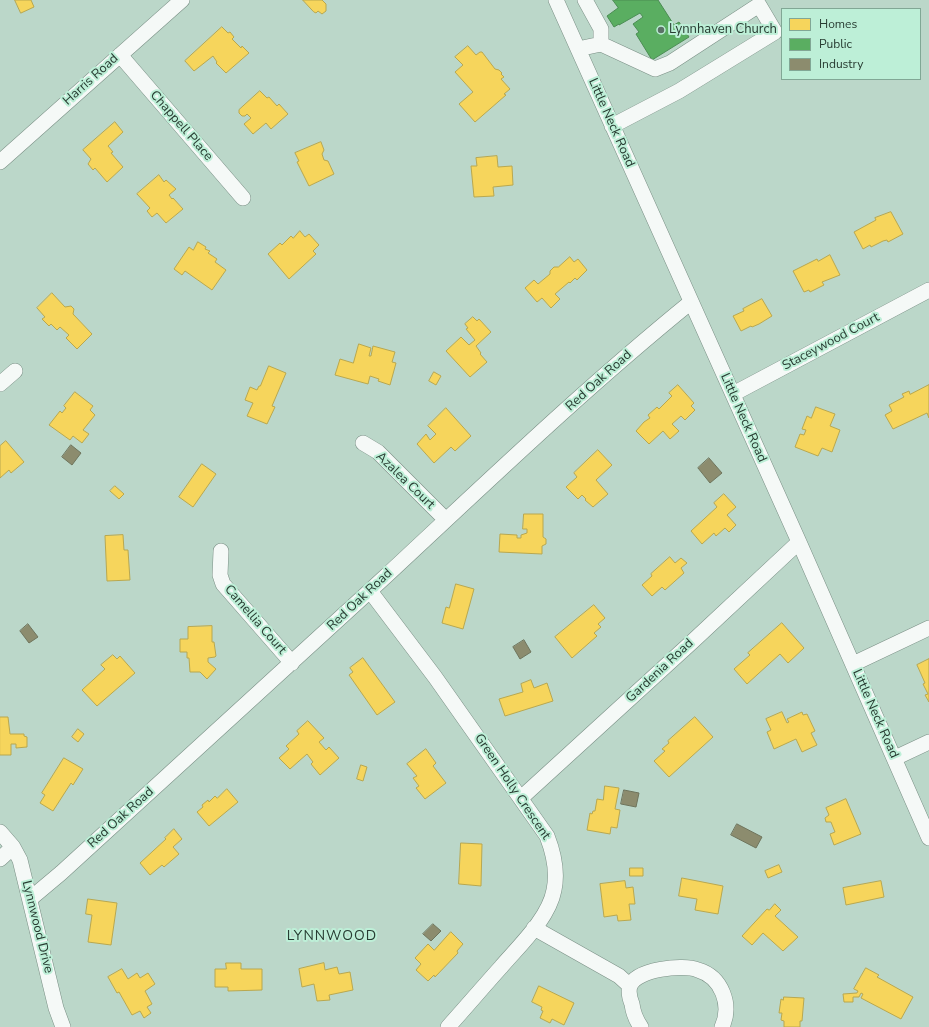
<!DOCTYPE html>
<style>
body{margin:0}
#map{position:relative;width:929px;height:1027px;overflow:hidden;background:#bbd7c9;font-family:"Nunito Sans",sans-serif}
canvas{display:block}
.legend{position:absolute;left:781px;top:8px;width:140px;height:72px;box-sizing:border-box;background:#bdefd7;border:1px solid #81a795;margin:0;padding:5px 7px;list-style:none;font-size:12px;color:#283c32}
.legend li{display:flex;align-items:center;gap:8px;height:20px}
.legend b{width:20px;border:1px solid #81a795}
</style>
<div id="map">
<canvas width="929" height="1027"></canvas>
<ul class="legend">
<li><b style="height:11px;background:#f6d55c"></b>Homes</li>
<li><b style="height:11px;background:#5aae61"></b>Public</li>
<li><b style="height:11px;background:#8c8c6e"></b>Industry</li>
</ul>
</div>
<script>
const c = document.querySelector('canvas').getContext('2d');
c.lineJoin = 'round';
function fill(path, color) {
  c.fillStyle = color;
  c.fill(path, 'evenodd');
}
function strokePath(path, color, width, dash) {
  c.strokeStyle = color;
  c.lineWidth = width;
  c.lineCap = dash ? 'butt' : 'round';
  c.setLineDash(dash || []);
  c.stroke(path);
}
function write(font, color, halo, rows, align = 'center') {
  c.font = font + ' "Nunito Sans",sans-serif';
  c.lineWidth = 4;
  c.setLineDash([]);
  c.textBaseline = 'middle';
  c.strokeStyle = halo;
  c.fillStyle = color;
  for (const [text, x, y, turn = 0] of rows) {
    c.save();
    c.translate(x, y);
    c.rotate((+turn || 0) * Math.PI / 180);
    c.textAlign = isNaN(turn) ? turn : align;
    if (halo) c.strokeText(text, 0, 0);
    c.fillText(text, 0, 0);
    c.restore();
  }
}
const homes = new Path2D(`
 M15 0H31L34 7 21 13Z
 M303 0H322L326 4V11L322 14 318 11 316 13 314 12Z
 M222 27 228 33 230 32 234 37 232 39 241 48 242 46 249 53 226 73 216 63 217 62 213 56 194 71 185 61Z
 M468 46 476 55 480 52H482L495 69 499 70 502 73 501 74 504 77 501 79 510 89 504 94 506 95 475 122 459 104 473 92 455 72 463 65 455 57Z
 M260 91 267 98 269 97 277 106 279 104 288 114 271 129 266 123 253 134 244 124 251 118 247 114 245 116H242L239 113V110Z
 M115 122 123 132 108 146 113 152 111 153 123 167 107 182 95 168 93 170 88 164 91 159 83 150Z
 M321 142 324 150 322 154 324 160 328 161 334 174 309 186 297 162 299 161 295 153Z
 M497 156 498 167 512 166 513 185 493 187 494 196 474 197 471 166H477L476 158Z
 M159 175 164 182 166 180 176 189 169 195 172 199 173 198 183 209 166 223 157 213 152 217 147 211 150 208 137 194Z
 M891 212 903 234 888 242 887 240 883 241 871 247 870 245 863 249 854 232 876 220 875 218Z
 M300 231 305 237 309 234 319 245 313 251 316 254 289 279 268 254 280 243 282 245 291 236 293 238Z
 M198 242 206 247 205 249 210 251 208 253 217 259 215 262 226 270 212 290 185 271 182 275 174 269 189 247 193 250Z
 M830 255 840 275 822 282 824 285 810 292 809 290 804 292 793 271 817 259 818 261Z
 M570 257 574 262 578 259 587 270 577 280 575 278 570 283 569 282 555 294 560 299 551 308 542 298 537 302 525 288 534 280 538 284 550 274V271L554 267H558Z
 M52 293 65 307 71 306 74 309 73 314 92 334 77 349 66 338 69 335 60 327 57 330 51 324 49 326 42 319 45 317 37 308Z
 M762 299 772 316 759 324 752 327 751 326 741 331 733 316 744 311 743 309Z
 M473 317 477 321 479 319 491 332 476 346 481 353 480 354 487 362 470 377 446 351 461 337 469 345 475 340 466 329 468 328 465 324Z
 M359 344 371 348 369 356H371L373 346 395 352 392 362 396 363 390 385 378 381 379 379 370 376 368 384 335 375 340 359 353 363Z
 M269 366 286 373 272 406 275 407 267 424 247 416 253 403 245 400 250 387 257 390 259 386H260Z
 M434 372 441 376 436 385 429 381Z
 M678 385 694 403 691 406 695 410 685 420 681 416 672 424 679 431 670 439 663 431 649 444 636 431 644 422 650 418 648 415 657 407 659 409 672 396 669 393Z
 M929 385V418L927 413 893 429 885 415 892 411 889 405 904 397 902 394 909 391 910 394Z
 M75 392 93 406 90 410 95 415 83 430 89 434 82 443 73 436 70 440 49 425 60 411 62 413 66 408 64 406Z
 M816 407 835 414 830 426 840 430 832 452 822 448 818 456 795 447 800 434 804 435 806 430 802 429 807 416 811 418Z
 M446 408 471 436 455 451 451 447 434 463 417 444 426 434 430 440 436 434 428 426Z
 M6 441 24 462 11 473 9 470 0 478V446Z
 M598 450 612 465 596 480 608 494 593 507 585 500 586 499 582 495 578 499 566 487 577 477 574 473Z
 M202 464 216 474 193 507 179 497Z
 M115 486 124 494 119 499 110 491Z
 M724 494 736 507 727 515 736 525 729 532 725 528 716 536 714 533 702 544 691 531 717 507 714 503Z
 M524 514H543V537L546 539V544L542 546V554L499 552 500 534 517 535V538H521V535L527 533V529H523Z
 M123 535 124 550H128L130 580 107 581 105 536Z
 M670 557 675 563 681 558 687 563 681 568 684 573 665 590 662 587 652 596 642 585 652 576 651 574Z
 M456 584 474 589 463 629 442 623 446 607 449 608Z
 M594 605 605 618 598 624 601 627 594 633 597 636 572 658 555 637Z
 M782 623 804 648 788 663 780 654 747 684 734 669 750 655 748 653Z
 M212 626V642H214L216 656 215 657 208 658V662L216 669 207 679 200 672H190L189 658H187V652H180V639H188V627Z
 M113 655 117 659 120 656 135 673 97 706 82 690 105 669 101 665Z
 M363 658 395 702 377 715 349 675 353 672 350 668Z
 M929 659V702L925 695 928 694 923 684 925 683 917 665Z
 M531 680 534 688 547 683 553 701 505 716 499 699 523 692 521 684Z
 M782 712 787 723 789 722 787 719 802 712 803 715 807 714 815 731 811 733 817 745 802 752 796 739 774 749 767 732 771 730 766 719Z
 M0 717H8L10 734H24V736L27 737V747L16 748V744H11V755H0Z
 M695 717 713 737 669 777 654 761 665 751 662 749 669 743 668 741Z
 M308 721 324 738 319 742 326 750 329 747 339 758 320 775 311 764 313 762 307 754 290 769 279 758 289 749 286 746 299 734 297 731Z
 M78 729 84 734 78 742 72 737Z
 M426 749 436 763 433 766 446 783 425 799 416 788 419 786 413 778 417 776 407 764Z
 M64 758 83 769 73 785 71 783 53 811 40 803 45 795 42 793Z
 M361 765 367 767 363 781 357 779Z
 M605 786 619 788 615 809 620 810 617 828 611 827 610 834 587 830 590 813 592 814 593 811H595L597 799 603 800Z
 M227 789 238 802 209 826 197 812 203 807 202 805 208 800 209 802 215 796 217 798Z
 M846 799 861 834 834 845 830 834 835 832 831 822H826L825 818 829 815 826 808Z
 M174 829 182 839 173 847 179 854 164 867 162 865 150 875 140 863 166 839 165 838Z
 M461 843 482 844 481 886 459 884Z
 M779 865 782 872 768 878 765 871Z
 M630 868H643V876H630Z
 M682 878 723 886 718 914 695 910 697 899 679 896Z
 M625 881 626 888 633 887 635 904H629L631 920 618 921 617 915 604 917 600 884Z
 M881 881 884 897 846 905 843 888Z
 M88 899 117 903 111 945 88 942 92 915 86 914Z
 M775 904 781 910 775 916 798 937 783 951 763 933 752 945 742 936 767 909 769 910Z
 M451 932 463 944 457 951 458 953 435 977 434 975 428 981 416 970 421 964 415 958 428 944 434 950Z
 M226 963H241V969H262V990L228 991V987H215V969H226Z
 M324 963 325 970 337 967 339 974 350 972 353 990 329 995 330 1000 317 1001 314 984 302 987 299 969Z
 M866 968 879 975 877 977 913 997 901 1019 861 998 863 994 861 993 859 997H853V1002H844L843 994 857 993 858 991 854 989Z
 M122 969 128 979 137 973 140 978 148 973 155 984 145 991 152 1004 147 1007 151 1013 144 1018 140 1011 132 1015 119 992 117 993 108 977Z
 M539 986 574 1003 564 1025 552 1019 550 1023 540 1018 543 1011 541 1010 542 1007 532 1002Z
 M784 997 804 998 802 1021H800V1027H784V1021L781 1020 782 1013H779L781 999 783 1000Z`);
fill(homes, '#f6d55c');
strokePath(homes, '#b8a74f', 1);
const public = new Path2D(`
 M613 0H658L674 25 679 22 689 37 652 60 636 34 639 32 633 24 643 17 640 13 619 25V24L614 27 607 16 618 8Z`);
fill(public, '#5aae61');
strokePath(public, '#4b8c53', 1);
const industry = new Path2D(`
 M71 445 81 453 72 465 62 457Z
 M709 458 722 473 710 483 698 468Z
 M28 624 38 637 29 643 20 631Z
 M524 640 531 652 520 659 513 647Z
 M624 790 639 793 636 807 621 804Z
 M737 824 762 837 756 848 731 835Z
 M433 924 441 931 431 941 423 934Z`);
fill(industry, '#8c8c6e');
strokePath(industry, '#6e745c', 1);
const minor = new Path2D(`
 M556 0 799 542 929 838
 M585 0 601 29V44
 M578 49 601 44 655 69 670 63 759 5 775 32 679 91 612 126
 M120 55 243 198
 M0 162 182 0
 M0 384 15 371
 M733 394 929 290
 M363 443 378 452 446 520
 M221 551 220 575 223 584 292 663
 M370 591 435 677 547 836C554 854 558 871 554 890 549 918 519 946 501 967 483 987 466 1007 448 1027
 M853 664 929 628
 M895 758 929 742
 M521 798 693 641 799 542
 M0 832 13 847 20 860 56 1008 63 1027
 M0 859 13 847
 M30 899 61 873C169 774 278 676 386 576 486 483 585 388 691 302
 M534 928 619 976 630 986
 M641 1027C636 1020 633 1012 632 1004 630 999 628 992 630 986 636 969 683 964 698 970 722 977 732 1005 722 1027`);
strokePath(minor, '#7a8f85', 16);
strokePath(minor, '#f5f9f7', 15);
for (const [x, y, r, color] of [
 [661,30,4,"#5b7267"]
]) {
  const dot = new Path2D();
  dot.arc(x, y, r, 0, 2 * Math.PI);
  c.fillStyle = color;
  c.fill(dot);
  strokePath(dot, '#bdefd7', 1.5);
}
write('13px', '#283c32', '#bdefd7', [
 ["Lynnhaven Church",669,30]
], 'left');
write('13px', '#283c32', '#bdefd7', [
 ["Harris Road",91,80,-42],
 ["Little Neck Road",611,123,66],
 ["Chappell Place",181,126,49],
 ["Staceywood Court",831,342,-28],
 ["Red Oak Road",599,381,-42],
 ["Little Neck Road",743,418,66],
 ["Azalea Court",405,481,44],
 ["Red Oak Road",360,600,-43],
 ["Camellia Court",255,620,49],
 ["Gardenia Road",660,671,-43],
 ["Little Neck Road",875,714,66],
 ["Green Holly Crescent",512,787,56],
 ["Red Oak Road",121,818,-42],
 ["Lynnwood Drive",37,927,76]
]);
c.letterSpacing = '1px';
write('14px', '#283c32', '#bdefd7', [
 ["LYNNWOOD",332,937]
]);
c.letterSpacing = '0px';
</script>
